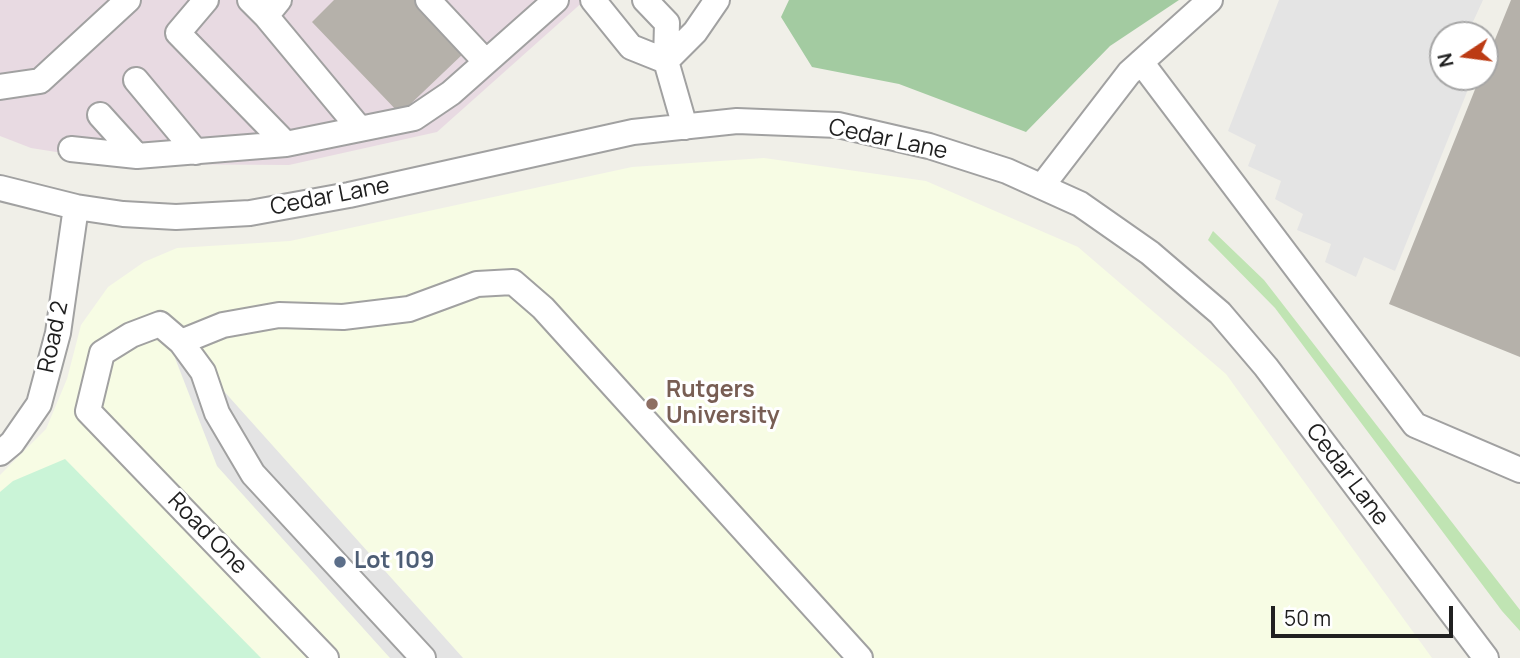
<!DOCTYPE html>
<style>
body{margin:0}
#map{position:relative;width:1520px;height:658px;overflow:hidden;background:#f0efe8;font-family:Manrope,sans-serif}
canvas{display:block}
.north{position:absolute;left:1429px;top:21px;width:70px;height:70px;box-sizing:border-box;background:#fff;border:2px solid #a6a6a6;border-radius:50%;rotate:257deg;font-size:19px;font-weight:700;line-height:28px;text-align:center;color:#202020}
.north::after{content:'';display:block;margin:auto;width:24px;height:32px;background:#bc3b14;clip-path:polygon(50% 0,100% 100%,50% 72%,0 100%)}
.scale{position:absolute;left:1271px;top:606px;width:182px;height:32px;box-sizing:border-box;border:4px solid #202020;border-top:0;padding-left:9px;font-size:21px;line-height:24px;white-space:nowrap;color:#202020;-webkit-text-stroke:5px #fff;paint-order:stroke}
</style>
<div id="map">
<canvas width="1520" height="658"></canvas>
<div class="north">N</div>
<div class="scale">50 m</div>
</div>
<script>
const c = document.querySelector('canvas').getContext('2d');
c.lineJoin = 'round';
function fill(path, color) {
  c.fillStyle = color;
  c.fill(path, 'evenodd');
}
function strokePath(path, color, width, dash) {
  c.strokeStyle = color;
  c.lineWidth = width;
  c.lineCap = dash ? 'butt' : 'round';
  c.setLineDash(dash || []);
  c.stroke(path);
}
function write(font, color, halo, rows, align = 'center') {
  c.font = font + ' Manrope,sans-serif';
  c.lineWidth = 6;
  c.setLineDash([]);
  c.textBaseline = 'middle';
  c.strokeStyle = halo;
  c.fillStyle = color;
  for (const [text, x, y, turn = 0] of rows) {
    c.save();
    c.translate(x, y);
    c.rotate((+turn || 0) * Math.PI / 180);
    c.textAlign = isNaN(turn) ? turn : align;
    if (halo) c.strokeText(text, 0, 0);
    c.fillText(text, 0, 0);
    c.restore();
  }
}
fill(new Path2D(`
 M0 0H585L437 132 289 165 132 164 31 148 0 136Z`), '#e8dae2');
fill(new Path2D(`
 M764 158 926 181 1078 247 1226 374 1432 658H0V475L46 429 67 379 81 325 108 287 144 262 177 248 290 241 632 167Z`), '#f7fce4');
fill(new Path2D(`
 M1213 231 1264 280 1520 610V631L1502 611 1275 308 1208 240Z`), '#c0e4b3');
fill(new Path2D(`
 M789 0H1179L1110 46 1026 132 899 84 812 67 781 17Z`), '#a3cba1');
fill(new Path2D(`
 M65 459 261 658H0V492L13 481Z`), '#caf4d7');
fill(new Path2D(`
 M1279 0H1483L1472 24 1474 30 1489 36 1485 46V35H1443V77H1473L1395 271 1364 257 1356 277 1325 262 1331 244 1297 230 1303 214 1275 199 1281 181 1248 166 1256 145 1228 131Z
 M187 350 463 658H390L217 466 175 358Z`), '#e4e4e4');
fill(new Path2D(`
 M334 0H416L465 52 400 114 312 22Z
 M1511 0H1520V357L1389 304 1480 77H1485V64Z`), '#b5b1aa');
const minor = new Path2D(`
 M206 0 178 33 286 144 414 118 451 93 556 0
 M250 0 266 16 279 0
 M428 0 486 62
 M593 0 631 47 666 61
 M645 0 667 23 666 61 685 127
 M266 16 360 129
 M666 61 695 32 717 0
 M1141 62 1415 425 1520 470
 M136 80 196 152
 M0 87 40 81 128 0
 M100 115 137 156
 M71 149 137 156 286 144
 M1042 186 1129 73 1210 0
 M0 188 76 207 123 214 176 217 250 213 349 195 633 132 737 121 838 125 929 146 1007 171 1080 204 1150 253 1220 313 1266 367 1486 658
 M181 342 223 325 279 315 343 317 409 309 477 284 513 282 543 308 860 658
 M0 453 12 443 39 404 58 333 76 207
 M326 658 88 411 102 353 131 335 160 324 181 342 203 372 217 413 253 474 423 658`);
strokePath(minor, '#a1a1a1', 28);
strokePath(minor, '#fff', 24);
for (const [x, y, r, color] of [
 [652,404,7,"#8d6e63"],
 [340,562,7,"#5c6f8a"]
]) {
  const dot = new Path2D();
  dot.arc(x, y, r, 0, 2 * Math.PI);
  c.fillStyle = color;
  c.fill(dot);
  strokePath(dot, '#fff', 2.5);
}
write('23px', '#202020', '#fff', [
 ["Cedar Lane",888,140,12],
 ["Cedar Lane",330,197,-11],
 ["Road 2",54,337,-78],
 ["Cedar Lane",1347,475,53],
 ["Road One",207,534,46]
]);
write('bold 23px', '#785e54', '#fff', [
 ["Rutgers",666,391],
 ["University",666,417]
], 'left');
write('bold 23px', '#4e5e75', '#fff', [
 ["Lot 109",354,562]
], 'left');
</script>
